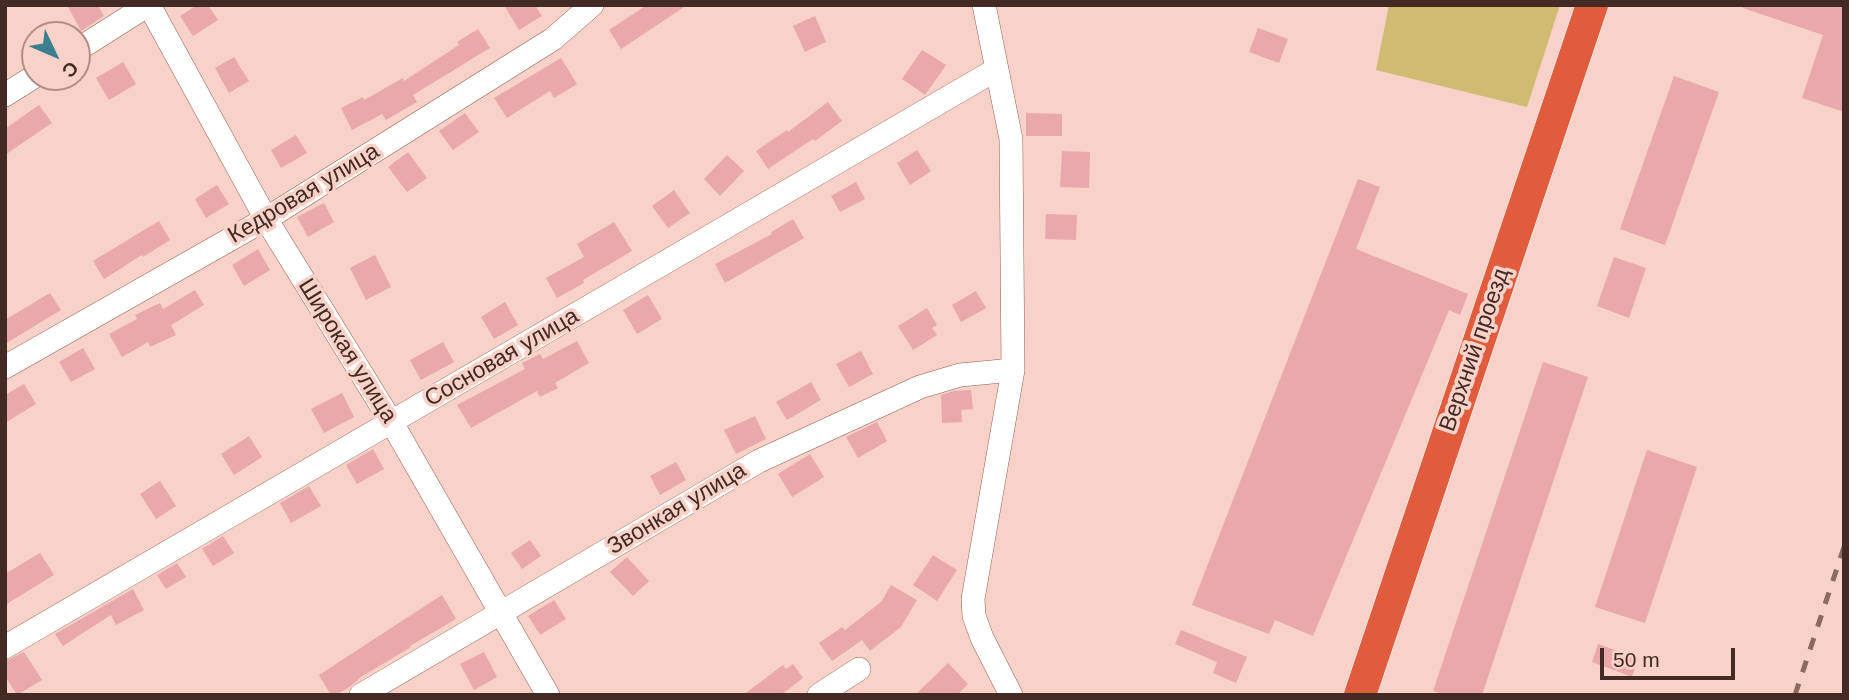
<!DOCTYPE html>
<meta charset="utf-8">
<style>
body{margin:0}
#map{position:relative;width:1849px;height:700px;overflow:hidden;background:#f8d1c8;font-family:Helvetica,sans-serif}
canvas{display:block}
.frame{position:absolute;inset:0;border:7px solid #432a25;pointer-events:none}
.north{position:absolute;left:21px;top:21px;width:70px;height:70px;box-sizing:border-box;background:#f8d1c8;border:2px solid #b08e87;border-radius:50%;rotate:134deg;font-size:19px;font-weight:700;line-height:28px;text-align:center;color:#432a25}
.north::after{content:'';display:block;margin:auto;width:24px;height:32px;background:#3c808f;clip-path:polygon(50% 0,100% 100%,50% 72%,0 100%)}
.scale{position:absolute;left:1600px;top:648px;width:135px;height:32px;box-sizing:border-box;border:4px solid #432a25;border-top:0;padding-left:9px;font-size:21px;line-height:24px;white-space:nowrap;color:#432a25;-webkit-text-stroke:5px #f8d1c8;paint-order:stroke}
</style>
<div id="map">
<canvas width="1849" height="700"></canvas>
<div class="frame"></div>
<div class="north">С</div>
<div class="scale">50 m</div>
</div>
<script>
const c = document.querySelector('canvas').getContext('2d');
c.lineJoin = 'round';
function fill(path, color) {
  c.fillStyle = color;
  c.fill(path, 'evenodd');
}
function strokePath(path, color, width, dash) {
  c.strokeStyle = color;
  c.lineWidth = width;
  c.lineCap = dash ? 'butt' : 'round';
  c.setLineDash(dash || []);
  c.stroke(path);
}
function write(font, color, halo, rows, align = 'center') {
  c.font = font + ' Helvetica,sans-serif';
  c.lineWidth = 7;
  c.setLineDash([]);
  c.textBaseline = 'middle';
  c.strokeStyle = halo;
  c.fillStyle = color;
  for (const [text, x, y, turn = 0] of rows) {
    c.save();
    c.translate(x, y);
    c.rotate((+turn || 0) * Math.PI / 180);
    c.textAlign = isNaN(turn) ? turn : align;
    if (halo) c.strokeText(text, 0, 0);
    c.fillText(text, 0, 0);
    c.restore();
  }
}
fill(new Path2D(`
 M1389 5H1560L1527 107 1376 70Z`), '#cfbb72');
fill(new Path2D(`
 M67 5H98L104 16 81 31Z
 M197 5H208L218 20 193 36 180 16Z
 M504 5H535L542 16 519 30Z
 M647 5H687L621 49 609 30Z
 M1743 5H1844V112L1802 98 1823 35 1743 8Z
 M815 16 826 42 805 52 793 26Z
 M1258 28 1288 39 1279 63 1249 52Z
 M478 29 490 48 413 95 417 102 386 120 382 114 352 130 341 108 363 97 364 100 403 78 404 81 459 45 457 42Z
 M922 50 946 65 925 95 902 79Z
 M234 57 249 81 229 93 215 68Z
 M561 58 577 84 554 98 550 91 507 118 494 98Z
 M123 62 136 84 109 100 96 78Z
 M1674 76 1719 92 1665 245 1620 229Z
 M828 102 842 121 815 141 813 139 768 169 756 151 787 130 788 132Z
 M39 105 52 123 5 155V129Z
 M465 113 479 132 453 150 439 131Z
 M1026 113 1062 114V136H1026Z
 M296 135 307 153 281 168 271 150Z
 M917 150 931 171 910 185 897 163Z
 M1062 151 1090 152 1089 188 1060 187Z
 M408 152 427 178 407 192 388 167Z
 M727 155 744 171 720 196 704 179Z
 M1358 179 1380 187 1356 249 1468 294 1460 315 1449 310 1313 636 1275 620 1269 634 1192 605Z
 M856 182 865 199 840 212 831 196Z
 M217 185 229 204 206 218 195 199Z
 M674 190 690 213 668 228 652 206Z
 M324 203 334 222 308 237 297 217Z
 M1046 214 1077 215 1076 240 1045 239Z
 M793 219 804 238 725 283 715 264 772 234 771 232Z
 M159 221 170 240 143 257 142 255 104 279 93 261Z
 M614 222 632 251 583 280 584 283 557 298 546 278 584 257 577 244Z
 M258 249 270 270 244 286 232 265Z
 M375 255 391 287 366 300 350 268Z
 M1614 257 1646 268 1629 318 1597 306Z
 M195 290 204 305 171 325 176 335 150 347 148 342 122 357 109 334 137 319 135 315 160 303 163 309Z
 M976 291 986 308 961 322 952 305Z
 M50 293 61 310 5 344V320Z
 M648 295 662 319 637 334 623 310Z
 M505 302 518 325 494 339 481 317Z
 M927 308 937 325 932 328 937 335 913 350 898 326Z
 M577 341 589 363 555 383 558 388 540 397 537 391 471 428 457 405 525 369 522 363 540 354 543 359Z
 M443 342 454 362 421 380 410 360Z
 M83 348 95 369 71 382 59 362Z
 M861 351 873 374 849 387 836 364Z
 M1543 362 1588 377 1482 695H1445L1433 691Z
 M811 382 821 400 787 420 776 402Z
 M24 384 36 404 5 423V395Z
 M971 390 973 409 961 410 962 422 942 423 941 395 954 391Z
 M342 393 354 417 324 433 311 409Z
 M755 416 766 439 736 454 724 430Z
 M877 422 887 441 858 458 846 437Z
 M249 436 262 457 234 475 221 454Z
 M373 449 384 469 357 484 346 465Z
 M1647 450 1697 467 1645 623 1595 607Z
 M810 454 824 477 792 497 778 474Z
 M676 462 686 480 660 495 650 476Z
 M160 481 176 506 156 519 140 494Z
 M309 486 321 506 291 523 280 503Z
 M223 536 234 553 213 566 202 549Z
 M530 540 541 556 522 569 511 553Z
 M40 553 54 575 5 605V574Z
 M933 555 957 570 937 601 913 585Z
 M627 557 649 581 633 596 610 572Z
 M177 563 186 577 166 589 157 575Z
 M891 585 917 600 901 627 870 651 862 640 832 661 819 643 842 627 845 630 881 602Z
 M133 589 144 610 116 625 111 615 63 646 55 634Z
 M442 595 456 619 410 646 411 647 361 677 351 686 336 695H331L319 675Z
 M554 600 566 619 540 635 528 616Z
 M1181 630 1247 657 1236 683 1213 673 1217 662 1175 644Z
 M1598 644 1638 658 1632 677 1592 662Z
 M24 652 42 680 17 695 5 676V661Z
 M484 652 497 677 474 690 460 664Z
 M948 663 968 684 957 695H915Z
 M793 664 803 678 781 695H743L783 665 786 669Z`), '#e8a8ac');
const minor = new Path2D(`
 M149 5 266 219 392 423 548 695
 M984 5 1011 139 1013 370 973 599 974 616 982 638 1011 695
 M77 50 148 5
 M5 95 35 76
 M5 367 266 219 553 39 592 5
 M5 647 997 69
 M361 695 759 461 920 387 960 375 1013 370
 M819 695 859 669`);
const highway = new Path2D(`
 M1360 695 1592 5`);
strokePath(minor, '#945d50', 24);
strokePath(highway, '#fff', 33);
strokePath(minor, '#fff', 23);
strokePath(highway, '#e15b3d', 32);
strokePath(new Path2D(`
 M1795 695 1844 547`), '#896a64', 5, [12, 12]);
write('23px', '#432a25', '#f8d1c8', [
 ["Кедровая улица",304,194,-31],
 ["Верхний проезд",1475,350,-71],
 ["Широкая улица",347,351,58],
 ["Сосновая улица",502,358,-30],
 ["Звонкая улица",677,509,-31]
]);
</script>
